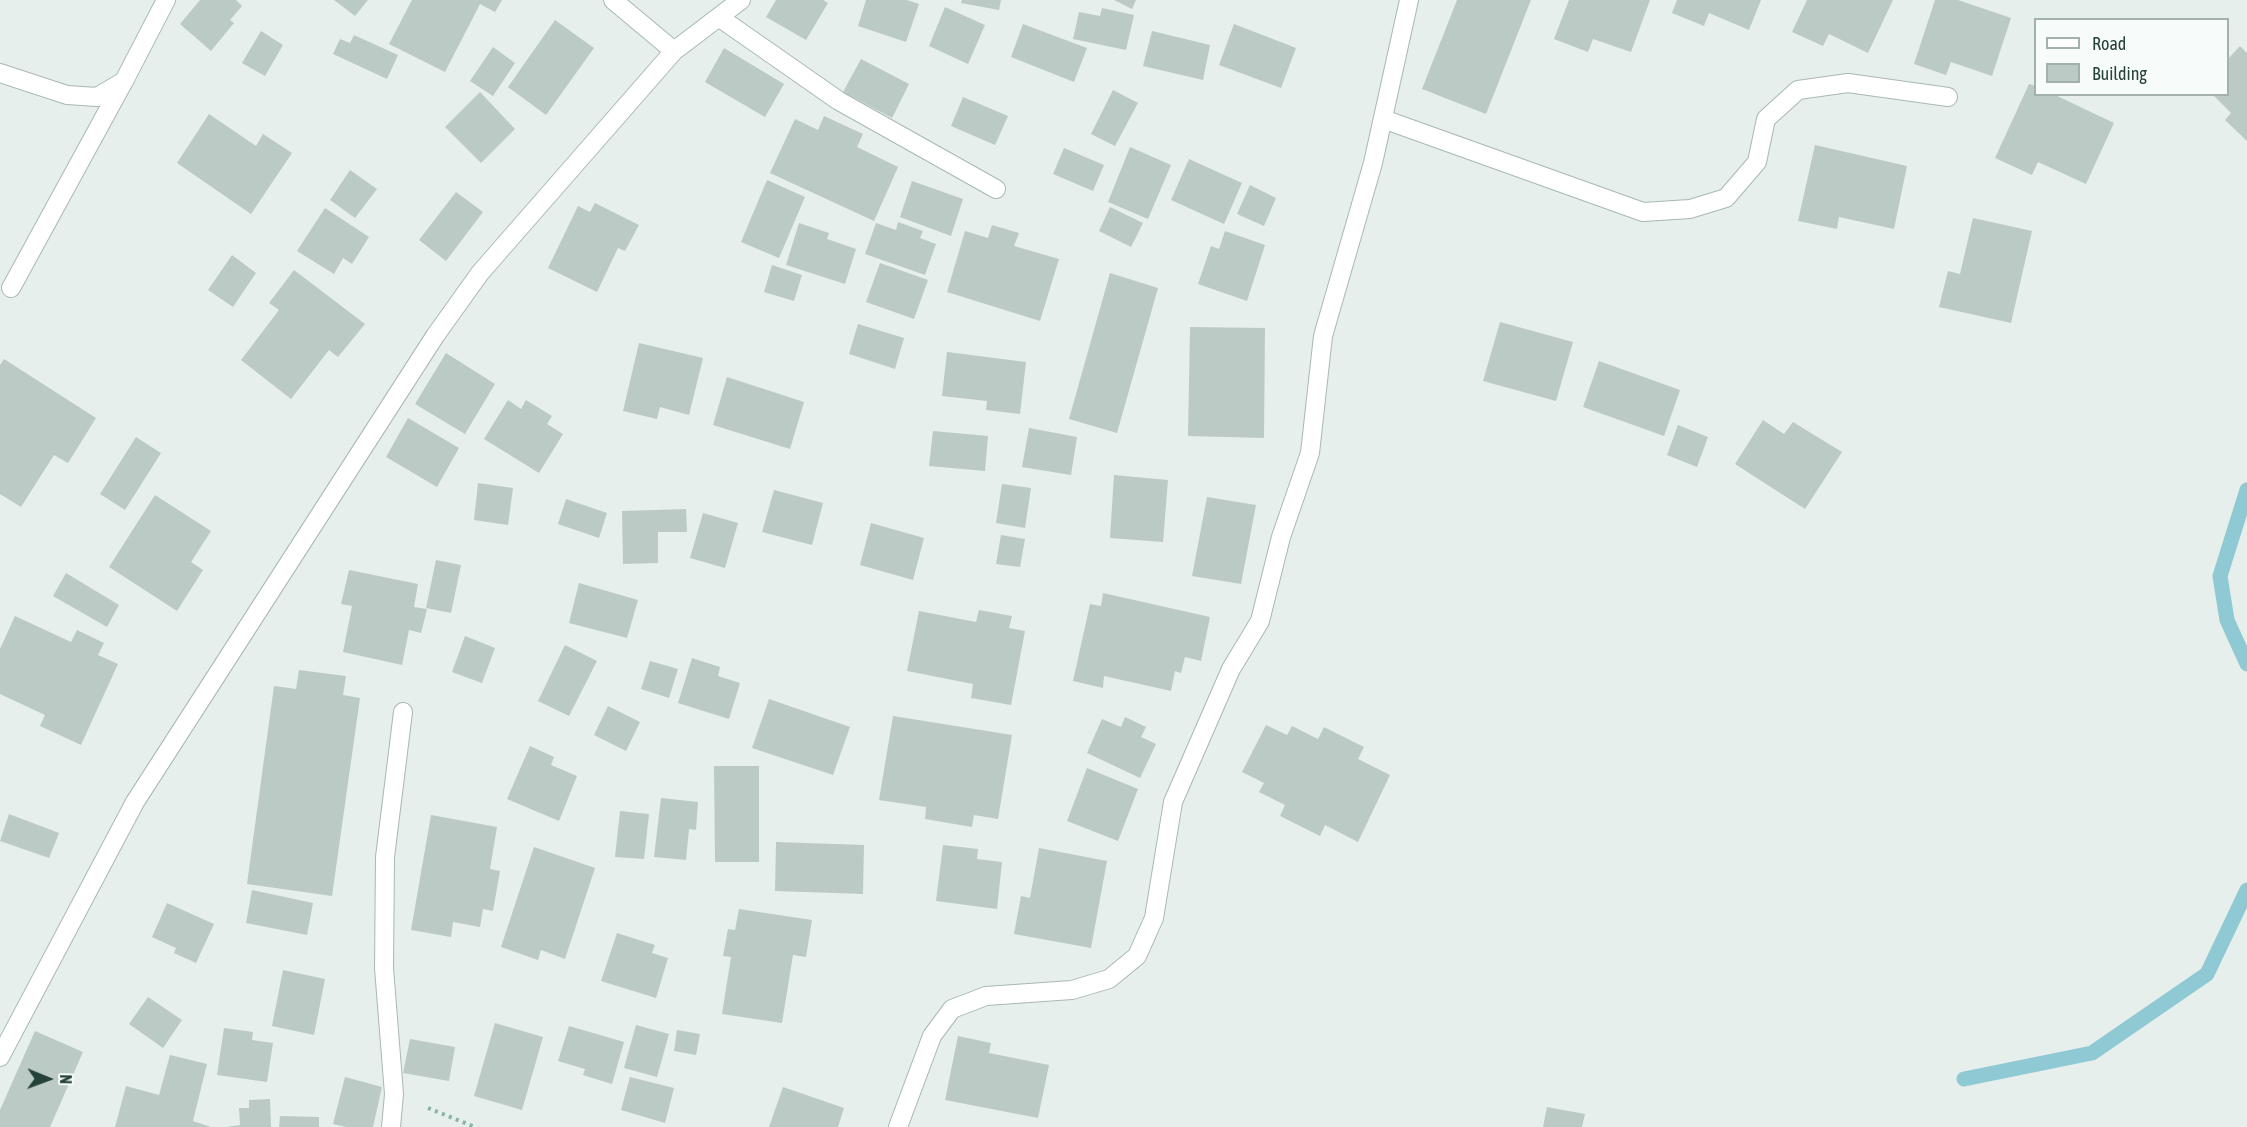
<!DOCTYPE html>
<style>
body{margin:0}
#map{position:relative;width:2247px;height:1127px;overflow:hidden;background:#e6efeb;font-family:"Asap Condensed",sans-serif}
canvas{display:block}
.legend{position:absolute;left:2034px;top:18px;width:195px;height:78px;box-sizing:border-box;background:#f7fbf9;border:2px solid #a3b1ad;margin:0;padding:8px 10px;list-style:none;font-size:18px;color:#24423a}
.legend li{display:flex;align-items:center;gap:12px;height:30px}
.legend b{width:30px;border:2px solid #a3b1ad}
.north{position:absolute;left:18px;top:1049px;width:60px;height:60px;-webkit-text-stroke:4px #f7fbf9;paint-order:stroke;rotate:91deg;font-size:16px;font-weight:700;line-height:24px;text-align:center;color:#24423a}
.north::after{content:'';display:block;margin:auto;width:21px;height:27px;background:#24423a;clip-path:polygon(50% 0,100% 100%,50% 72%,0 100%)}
</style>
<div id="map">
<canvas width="2247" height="1127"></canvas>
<ul class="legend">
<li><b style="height:8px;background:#fff"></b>Road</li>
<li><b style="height:16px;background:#bbcac4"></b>Building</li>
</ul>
<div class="north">N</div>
</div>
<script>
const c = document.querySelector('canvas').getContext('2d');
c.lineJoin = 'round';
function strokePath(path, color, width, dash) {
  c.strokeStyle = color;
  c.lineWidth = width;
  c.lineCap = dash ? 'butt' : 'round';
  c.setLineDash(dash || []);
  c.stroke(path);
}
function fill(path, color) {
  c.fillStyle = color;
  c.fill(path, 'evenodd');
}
strokePath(new Path2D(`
 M2247 490 2220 576 2227 620 2247 664
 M1964 1079 2092 1053 2207 974 2247 890`), '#8ec9d4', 15);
fill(new Path2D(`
 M200 0H236L242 6 230 20 234 23 211 51 180 24Z
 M334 0H368L355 16Z
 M412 0H502L495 12 480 4 445 72 389 44Z
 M776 0H823L828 3 806 40 766 17Z
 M866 0H907L919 4 906 42 858 26Z
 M962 0H1001L999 10 961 3Z
 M1114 0H1136L1132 9Z
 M1457 0H1531L1486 114 1422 89Z
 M1569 0H1650L1631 52 1593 39 1588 52 1554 39Z
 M1677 0H1761L1749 30 1709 13 1704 26 1672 13Z
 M1807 0H1893L1868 53 1829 34 1823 46 1792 32Z
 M1935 0H1958L2011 18 1992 76 1951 62 1946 75 1914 64Z
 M945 7 985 25 968 64 929 46Z
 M1102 8 1134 15 1126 50 1073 39 1079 12 1100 16Z
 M555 20 594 48 546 115 508 87Z
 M1023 24 1087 48 1074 82 1011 57Z
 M1234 24 1296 48 1281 88 1219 65Z
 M261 31 283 45 265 76 242 63Z
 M1152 31 1210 45 1203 80 1143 66Z
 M354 35 398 55 387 79 333 54 340 39 350 43Z
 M2240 46 2247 53V141L2225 120 2231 113 2212 94H2228V59Z
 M493 47 515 63 493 96 470 81Z
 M724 48 784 84 765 117 705 82Z
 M861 59 909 84 892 118 843 92Z
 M2029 84 2036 86V94H2053L2114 123 2086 184 2038 162 2032 175 1995 158Z
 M1113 90 1138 103 1115 146 1091 134Z
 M480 92 515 129 481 163 445 127Z
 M963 97 1008 116 995 145 951 126Z
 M209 114 256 146 263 134 292 153 251 214 177 163Z
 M824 116 863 134 857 147 898 167 874 221 770 173 795 119 818 130Z
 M1815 145 1907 166 1894 229 1839 217 1837 229 1798 221Z
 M1130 147 1171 165 1148 219 1108 202Z
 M1064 148 1104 165 1093 191 1053 174Z
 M1189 159 1242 183 1224 224 1171 200Z
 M350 170 377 189 355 218 330 200Z
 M767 180 805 197 779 258 741 242Z
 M912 181 963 199 951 236 900 217Z
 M1250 185 1276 198 1264 226 1237 214Z
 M456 192 483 212 446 261 419 240Z
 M595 203 639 225 625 251 618 248 597 292 548 268 578 206 590 212Z
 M1110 207 1143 223 1131 247 1099 231Z
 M325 208 369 237 352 264 343 258 334 274 297 251Z
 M1973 218 2032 231 2011 323 1939 307 1948 271 1960 274Z
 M898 222 923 231 920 238 936 244 925 275 865 254 876 223 896 230Z
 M799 223 829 233 827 239 856 249 845 284 786 265Z
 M992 225 1019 233 1014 246 1059 259 1040 321 947 292 965 231 988 238Z
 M1225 231 1265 245 1247 301 1198 284 1211 246 1219 249Z
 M232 255 256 273 233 307 208 290Z
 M880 263 928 280 914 319 866 302Z
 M772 265 802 275 794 301 764 292Z
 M294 270 365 324 338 357 329 350 291 399 241 360 279 310 269 303Z
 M1110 273 1158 288 1117 433 1069 419Z
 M1500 322 1573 342 1556 401 1483 381Z
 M858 324 904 338 895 369 849 354Z
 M1190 327 1265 328 1264 438 1188 436Z
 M639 343 703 358 689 415 660 407 657 419 623 411Z
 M947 352 1026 362 1020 414 986 410 987 401 942 396Z
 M446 353 495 384 465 434 415 404Z
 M4 359 96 418 68 463 54 455 21 507 0 494V365Z
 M1599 361 1680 390 1664 436 1583 407Z
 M727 377 804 402 790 449 713 425Z
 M508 400 521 409 526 400 552 416 547 424 563 434 539 473 484 439Z
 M408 418 459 448 437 487 386 457Z
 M1763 420 1784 434 1793 422 1842 452 1805 509 1735 464Z
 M1678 425 1708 437 1697 467 1667 455Z
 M1029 428 1077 437 1071 475 1022 467Z
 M933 431 988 436 985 471 929 466Z
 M136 437 161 453 125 510 100 494Z
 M1114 475 1168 480 1163 542 1110 538Z
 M478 483 513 488 508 525 474 520Z
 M1002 484 1031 488 1025 528 996 523Z
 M774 490 823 503 812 545 762 532Z
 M155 495 211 531 191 562 203 570 177 611 109 567Z
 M1207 497 1256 505 1241 584 1192 576Z
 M566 499 607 513 599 538 558 524Z
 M686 509 687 532H658V563L623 564 622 511Z
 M703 513 738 523 725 568 690 558Z
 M871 523 924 538 913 580 860 565Z
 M1001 535 1025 539 1020 567 996 564Z
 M436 560 461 565 451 613 426 608Z
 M349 570 418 584 414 607 427 609 421 633 409 630 402 665 343 652 352 606 341 604Z
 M66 573 119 605 107 627 53 596Z
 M579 583 638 600 627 638 569 623Z
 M1103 593 1210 617 1201 661 1185 657 1181 673 1175 671 1171 691 1104 676 1103 688 1073 681 1090 604 1101 606Z
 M979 610 1012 616 1009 628 1025 631 1011 705 971 698 973 684 907 671 919 611 976 622Z
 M15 616 71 642 77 630 104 643 98 655 118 664 81 745 40 726 45 715 0 694V649Z
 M465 636 495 648 482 683 452 672Z
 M565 645 597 661 569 716 538 701Z
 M692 658 720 667 718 676 740 683 729 719 678 703Z
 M650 661 678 669 669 698 641 689Z
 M299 670 346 676 343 695 360 698 332 896 247 884 274 686 296 689Z
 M769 699 850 727 833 775 752 748Z
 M608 706 640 722 626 751 594 735Z
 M893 716 1012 735 998 819 974 815 972 827 925 819 926 807 879 800Z
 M1125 717 1146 727 1141 737 1156 744 1140 778 1087 753 1102 719 1121 727Z
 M1266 725 1287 735 1292 726 1318 739 1324 727 1364 747 1358 759 1390 775 1358 842 1325 825 1320 836 1280 816 1285 805 1259 792 1264 783 1242 772Z
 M530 746 554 757 551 765 577 776 559 821 507 799Z
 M714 766H759V862H715Z
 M1087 768 1138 789 1118 841 1067 821Z
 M661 798 698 802 696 830 689 829 686 860 654 857Z
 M620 811 649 814 644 859 615 857Z
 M9 814 59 833 49 858 0 841Z
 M431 815 497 827 490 869 500 871 493 911 483 909 480 927 453 922 451 937 411 930Z
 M776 842 864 845 863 894 775 891Z
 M943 845 978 849 977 859 1002 862 997 909 936 901Z
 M534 847 595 868 565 959 541 950 538 960 501 947Z
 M1039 848 1107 861 1091 948 1014 934 1021 896 1030 898Z
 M252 890 313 903 307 935 246 923Z
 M167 903 214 924 196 963 174 953 176 948 152 937Z
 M739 909 812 920 806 957 793 955 782 1023 722 1014 731 957 723 956 728 929 735 930Z
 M617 933 655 945 652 953 668 958 656 998 601 981Z
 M283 970 325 979 314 1035 272 1026Z
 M148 997 182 1020 163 1048 129 1024Z
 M495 1023 543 1037 522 1110 474 1096Z
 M636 1025 669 1034 657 1077 624 1068Z
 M569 1026 624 1042 612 1084 583 1075 585 1069 558 1061Z
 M224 1028 253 1032 252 1040 273 1043 267 1082 217 1075Z
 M677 1030 700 1034 696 1055 674 1051Z
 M35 1031 83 1052 50 1127H0V1110Z
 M958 1036 991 1043 989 1053 1049 1065 1038 1118 945 1100Z
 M410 1039 455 1047 449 1081 403 1073Z
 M170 1055 207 1064 193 1121 211 1127H115L126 1086 159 1095Z
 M345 1077 382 1087 373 1127H346L333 1124Z
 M630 1077 674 1088 665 1123 621 1110Z
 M783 1087 844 1108 838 1127H769Z
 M270 1099 271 1127H226L240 1125 239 1108H249V1100Z
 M1547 1107 1585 1114 1582 1127H1543Z
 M280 1116 319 1117V1127H279Z`), '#bbcac4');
const lane = new Path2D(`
 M11 288 124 81`);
const street = new Path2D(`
 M613 0 674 51
 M720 18 839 101 996 189
 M0 73 67 95 97 97 124 81 166 0
 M1383 119 1643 212 1690 209 1726 198 1757 162 1766 119 1798 90 1848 83 1948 97
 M0 1057 135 802 435 336 480 273 674 51 741 0
 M391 1127 394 1094 384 968 385 857 403 712
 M898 1127 932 1036 952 1009 986 996 1072 990 1109 979 1137 956 1154 918 1173 802 1231 669 1260 621 1281 537 1310 453 1323 336 1373 163 1409 0`);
strokePath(lane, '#a8b8b2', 20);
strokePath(street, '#a8b8b2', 20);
strokePath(new Path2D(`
 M428 1108 475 1127`), '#86b3a5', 4, [3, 4.5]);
strokePath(lane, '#fff', 18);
strokePath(street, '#fff', 18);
</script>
